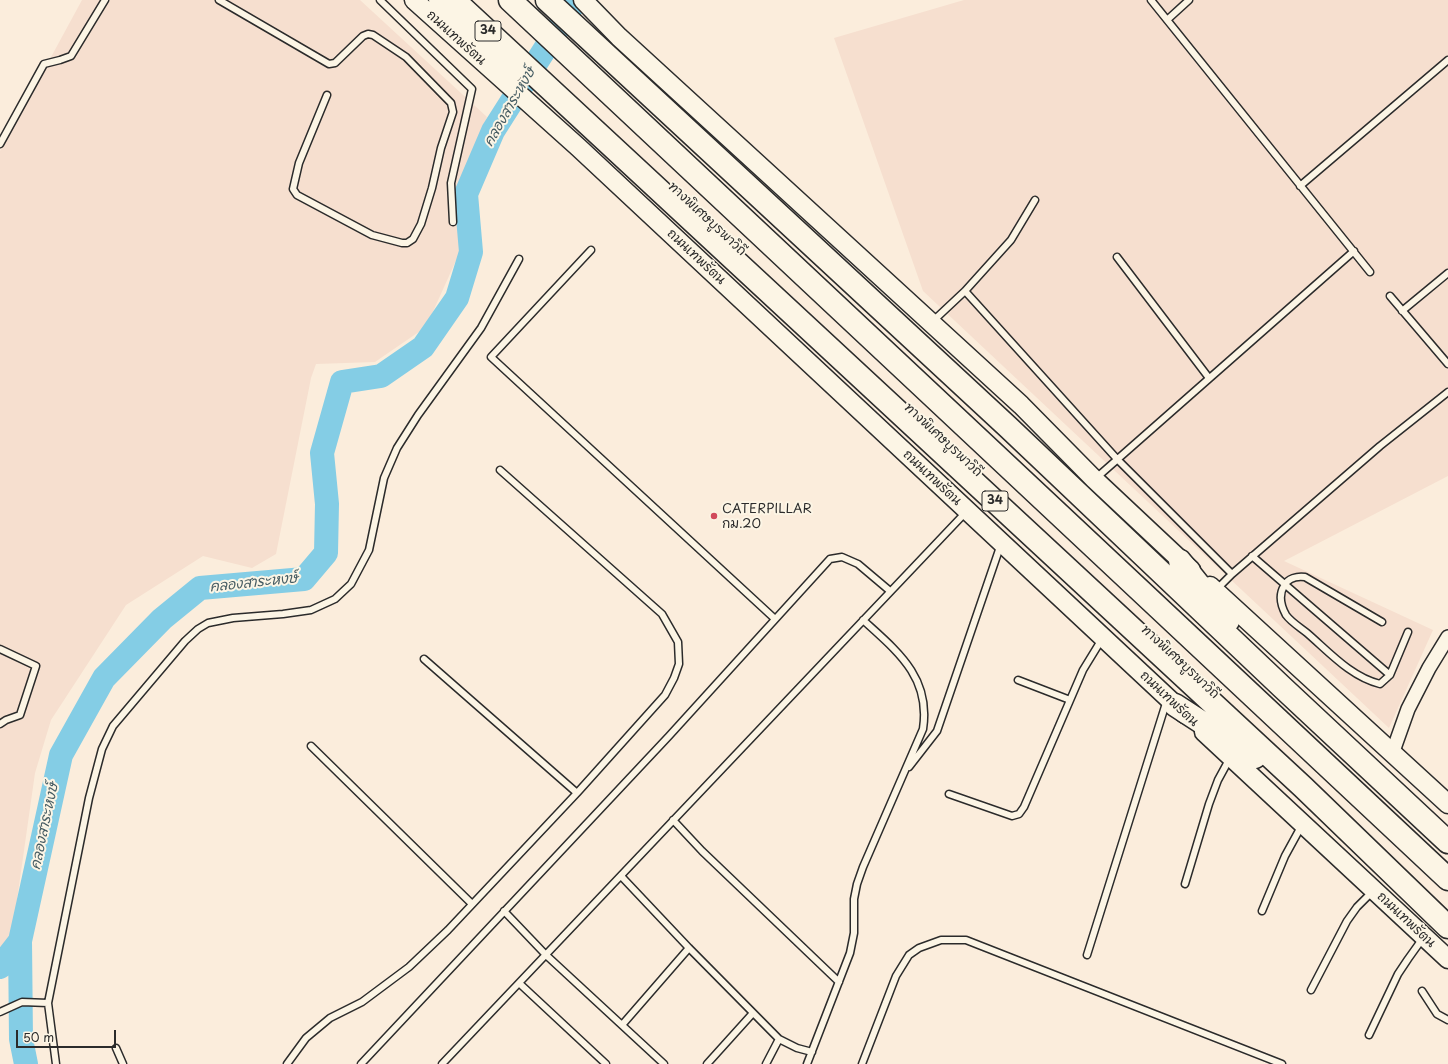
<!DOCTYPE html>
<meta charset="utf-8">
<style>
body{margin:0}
#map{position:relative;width:1448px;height:1064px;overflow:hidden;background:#fbeddc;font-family:"Playpen Sans",sans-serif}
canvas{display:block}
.scale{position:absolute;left:16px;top:1030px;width:100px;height:18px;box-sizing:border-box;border:2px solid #2b2b2b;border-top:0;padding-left:5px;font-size:12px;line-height:14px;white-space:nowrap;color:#2b2b2b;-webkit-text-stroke:3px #fcf5e5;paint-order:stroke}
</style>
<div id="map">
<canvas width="1448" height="1064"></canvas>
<div class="scale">50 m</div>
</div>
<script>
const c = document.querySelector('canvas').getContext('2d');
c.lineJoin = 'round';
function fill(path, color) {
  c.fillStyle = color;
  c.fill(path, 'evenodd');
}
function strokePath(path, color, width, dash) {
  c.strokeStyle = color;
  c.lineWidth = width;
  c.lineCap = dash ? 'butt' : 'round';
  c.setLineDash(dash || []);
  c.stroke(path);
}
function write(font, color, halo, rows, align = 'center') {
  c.font = font + ' "Playpen Sans","Playpen Sans Thai",sans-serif';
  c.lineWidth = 4;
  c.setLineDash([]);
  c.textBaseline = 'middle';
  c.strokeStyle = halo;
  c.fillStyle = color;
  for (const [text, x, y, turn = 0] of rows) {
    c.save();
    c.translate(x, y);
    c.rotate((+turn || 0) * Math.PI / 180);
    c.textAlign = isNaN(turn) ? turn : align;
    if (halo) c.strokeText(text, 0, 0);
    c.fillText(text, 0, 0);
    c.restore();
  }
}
fill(new Path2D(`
 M82 0H360L487 117 458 193 463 245 426 327 375 362 316 364 311 378 276 554 252 568 203 556 126 605 51 720 35 773 12 935 0 950V151Z
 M964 0H1448V476L1284 561 1433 630 1389 728 923 291 834 38Z`), '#f6dfcf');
strokePath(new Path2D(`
 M20 941 21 1039 26 1064
 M0 967 20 941 61 755 104 678 162 619 200 588 304 579 326 553 327 504 322 453 342 382 381 376 423 347 457 298 471 252 466 194 493 131 576 0`), '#84cde5', 24);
const lane = new Path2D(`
 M219 0 329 64 335 63 363 36 368 34 373 35 406 57 451 103 453 112 441 148 432 188 421 224 413 239 407 243H402L372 235 297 195 293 189 299 163 327 95
 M380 0 472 89 451 183 453 222
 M1151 0 1370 272
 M1167 20 1189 0
 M0 144 44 64 60 60 71 56 105 0
 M1300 186 1448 60
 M591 250 491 357 775 619
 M1117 257 1209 378
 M965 291 1117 459 1232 574
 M1390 296 1448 364
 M1402 311 1448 273
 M932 322 965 291 1011 240 1035 200
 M1095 479 1354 251
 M1252 556 1390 675
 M1216 590 1232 574 1380 446 1448 392
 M1382 622 1305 577C1297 576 1288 578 1284 586 1278 596 1281 606 1286 615 1291 622 1301 628 1307 633 1329 652 1351 677 1380 684L1390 675 1408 632
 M0 649 36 666 20 715 6 720 0 724
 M424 659 577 793
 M1018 680 1070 700
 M311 746 472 904
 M909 767 937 731 1001 544
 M949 794 1012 816 1019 814 1024 807 1083 670 1102 639
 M673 820 702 851 839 982
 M621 876 689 948 779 1039 797 1048 812 1052
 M1185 884 1209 804 1218 780 1230 758
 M504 911 546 955 664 1064
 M1262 911 1285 856 1302 825
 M1087 955 1167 700
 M519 983 606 1064
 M1311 990 1347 921 1357 907 1373 891
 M1422 991 1437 1014 1448 1020
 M0 1012 22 1002 48 1003
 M622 1025 689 948
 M1369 1035 1398 974 1408 959 1423 938
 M116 1048 123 1064
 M56 1064 48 1003 89 798 102 749 113 726 185 641 198 629 208 623 233 618 283 614 311 610 335 599 351 584 369 550 384 478 397 448 418 415 481 328 519 259
 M287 1064 306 1038 330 1018 362 1002 409 967 448 930 577 793 665 695 674 678 679 664 678 642 662 614 500 470
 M361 1064 669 736 830 559 842 557 858 564 890 591
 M442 1064 966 512
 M707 1064 753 1013
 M766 1064 779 1039
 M807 1064 850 953 854 933V899L857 884 863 867 923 729C931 677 897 651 863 620
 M862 1064 896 976 909 955 919 948 941 940H966L1282 1064`);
const street = new Path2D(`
 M1392 754 1408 709 1429 668 1448 637`);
const secondary = new Path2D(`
 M414 0 578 147 1185 714
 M438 0 513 73
 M583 0 619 37 1021 405 1094 479 1191 570
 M1210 586 1448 804
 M1204 732 1448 959`);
const highway = new Path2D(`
 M454 0 1303 787 1448 927
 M510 0 1448 879
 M547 0 1008 427 1282 687 1448 842
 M1180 561 1228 621
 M1175 705 1255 757`);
strokePath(lane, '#2b2b2b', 9);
strokePath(street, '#2b2b2b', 16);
strokePath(secondary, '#2b2b2b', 21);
strokePath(highway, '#2b2b2b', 25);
strokePath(lane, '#fcf5e5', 6);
strokePath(street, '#fcf5e5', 13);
strokePath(secondary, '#fcf5e5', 18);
strokePath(highway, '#fcf5e5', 22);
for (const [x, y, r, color] of [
 [714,516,4,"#d1495b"]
]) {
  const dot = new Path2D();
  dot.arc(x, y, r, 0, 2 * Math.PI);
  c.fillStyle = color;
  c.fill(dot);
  strokePath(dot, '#fcf5e5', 1.5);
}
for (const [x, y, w] of [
 [488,31,26],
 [995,501,26]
]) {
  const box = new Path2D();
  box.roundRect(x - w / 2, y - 10, w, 20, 3);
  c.fillStyle = '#fcf5e5';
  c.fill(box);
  strokePath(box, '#2b2b2b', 1);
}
write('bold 12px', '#2b2b2b', null, [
 ["34",488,31],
 ["34",995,501]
]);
write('13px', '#2b2b2b', '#fcf5e5', [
 ["ถนนเทพรัตน",456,38,42],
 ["ทางพิเศษบูรพาวิถี",707,219,43],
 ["ถนนเทพรัตน",696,257,43],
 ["ทางพิเศษบูรพาวิถี",943,440,43],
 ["ถนนเทพรัตน",932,478,43],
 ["ทางพิเศษบูรพาวิถี",1180,662,43],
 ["ถนนเทพรัตน",1169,699,43],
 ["ถนนเทพรัตน",1406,920,43]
]);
write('13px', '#2b2b2b', '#fcf5e5', [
 ["CATERPILLAR",722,509],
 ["กม.20",722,524]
], 'left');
write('italic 14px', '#465c63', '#fcf5e5', [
 ["คลองสาระหงษ์",510,107,-60],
 ["คลองสาระหงษ์",254,583,-6],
 ["คลองสาระหงษ์",45,826,-78]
]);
</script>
